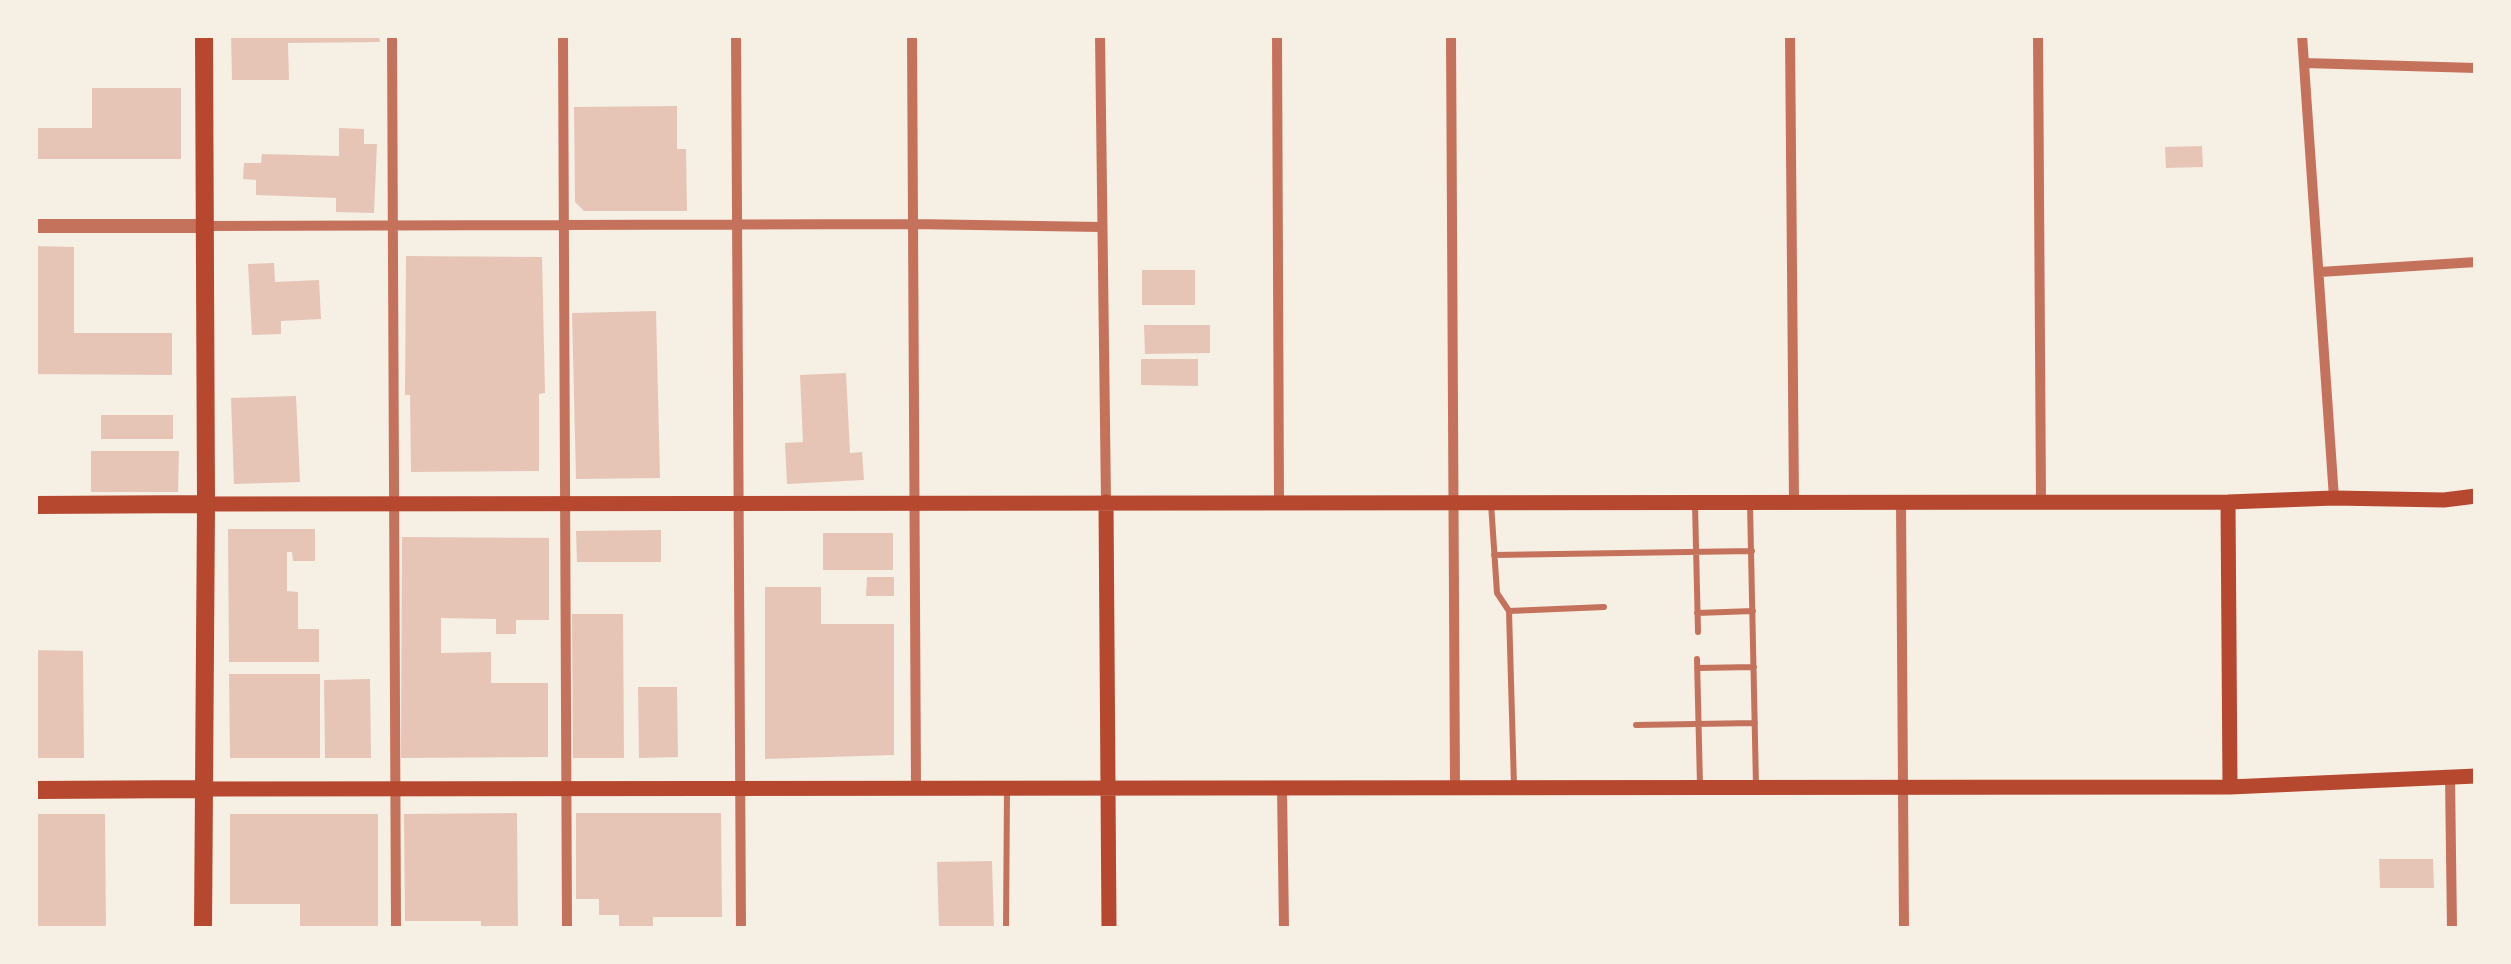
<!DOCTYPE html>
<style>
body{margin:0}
#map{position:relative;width:2511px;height:964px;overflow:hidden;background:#f6efe4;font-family:"Times New Roman",serif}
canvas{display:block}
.frame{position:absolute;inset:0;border:38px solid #f6efe4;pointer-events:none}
</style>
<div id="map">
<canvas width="2511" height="964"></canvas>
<div class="frame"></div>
</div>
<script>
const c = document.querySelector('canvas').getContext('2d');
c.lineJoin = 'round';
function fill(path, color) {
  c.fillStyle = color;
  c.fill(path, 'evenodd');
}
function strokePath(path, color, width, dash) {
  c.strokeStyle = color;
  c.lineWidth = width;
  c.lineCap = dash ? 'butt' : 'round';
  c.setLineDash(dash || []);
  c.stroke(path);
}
fill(new Path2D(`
 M231 35H379L380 42 288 43 289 80H232Z
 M92 88H181V159H35V128H92Z
 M677 106V149H686L687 211H584L575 202 574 107Z
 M339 128 364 129V144H377L374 213 336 212V198L256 195V180L243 179 244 163H261L262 154 339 156Z
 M2202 146 2203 167 2166 168 2165 147Z
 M35 246 74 247V333H172V375L35 374Z
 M406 256 542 257 545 393 539 394V471L411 472 410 395H405Z
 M274 263 275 282 319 280 321 319 281 321V334L252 335 248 264Z
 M1142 270H1195V305H1142Z
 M656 311 660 478 576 479 572 313Z
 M1144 325H1210V353L1145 354Z
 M1141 359H1198V386L1141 385Z
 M846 373 850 453 862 452 864 480 787 484 785 443 803 442 800 375Z
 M296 396 300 482 234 484 231 398Z
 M101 415H173V439H101Z
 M91 451H179L178 492H91Z
 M228 529H315V561H293L292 552H287V591L298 592V629H319V662H229Z
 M661 530V562H577L576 531Z
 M823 533H893V570H823Z
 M402 537 549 538V620H516V634H496V619L441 618V653L491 652V683H548V757L401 758Z
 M867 577H894V596H866Z
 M765 587H821V624H894V755L765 759Z
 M572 614H623L624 758H573Z
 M35 650 83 651 84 758H35Z
 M229 674H320V758H230Z
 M370 679 371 758H325L324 680Z
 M638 687H677L678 757 639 758Z
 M517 813 518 929H481V921H405L404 814Z
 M576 813H721L722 917H653V929H619V915H599V899H576Z
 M35 814H105L106 929H35Z
 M230 814H378V928H300V904H230Z
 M2379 859H2433L2434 888H2380Z
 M992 861 994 929H939L937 862Z`), '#e6c5b7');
strokePath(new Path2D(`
 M1491 503 1497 593 1509 611 1514 786
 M1695 504 1698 632
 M1750 504 1756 786
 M1494 555 1752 551
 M1509 611 1604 607
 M1697 613 1753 611
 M1697 659 1700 786
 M1697 668 1754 667
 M1636 725 1755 723
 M1006 929 1007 789`), '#c5725c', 6);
strokePath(new Path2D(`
 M392 35 396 929
 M563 35 567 929
 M736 35 741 929
 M912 35 916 788
 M1100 35 1106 502
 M1277 35 1279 503
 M1451 35 1455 788
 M1790 35 1794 502
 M2038 35 2041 502
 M2302 35 2334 498
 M2304 63 2476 68
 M205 226 913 224 1101 227
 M2320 272 2476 262
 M1901 503 1904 929
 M2450 776 2452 929
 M1282 788 1284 929`), '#c5725c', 10);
strokePath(new Path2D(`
 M35 226H205`), '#c5725c', 14);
strokePath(new Path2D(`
 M1106 502 1109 929
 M2228 502 2230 787
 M206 504 2228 502 2334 498 2444 500 2476 496
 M204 789 2230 787 2476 776`), '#b5482f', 15);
strokePath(new Path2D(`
 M35 505 206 504
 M35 790 204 789
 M203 929 206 504 204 35`), '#b5482f', 18);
</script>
